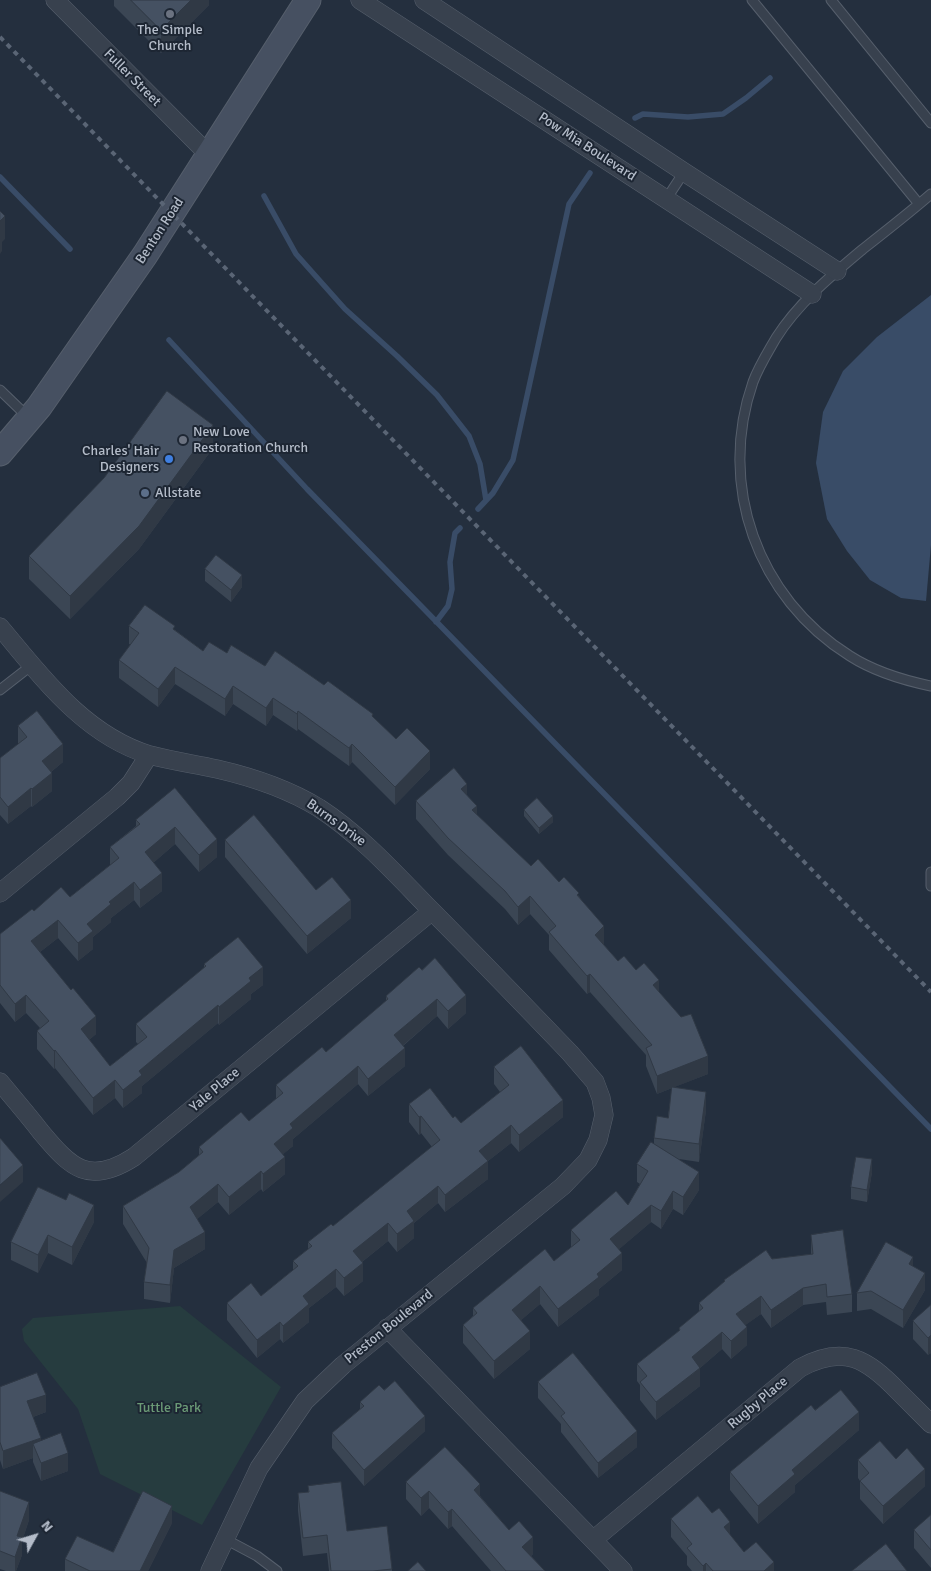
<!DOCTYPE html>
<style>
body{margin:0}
#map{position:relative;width:931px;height:1571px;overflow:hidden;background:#242f3e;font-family:Signika,sans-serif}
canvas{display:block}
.north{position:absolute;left:10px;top:1511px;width:50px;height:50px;-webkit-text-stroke:4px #1d2633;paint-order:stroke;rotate:51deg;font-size:14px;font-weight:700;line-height:20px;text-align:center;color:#b4bcc9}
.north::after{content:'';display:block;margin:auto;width:18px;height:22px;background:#b4bcc9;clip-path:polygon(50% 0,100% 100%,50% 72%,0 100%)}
</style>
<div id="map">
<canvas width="931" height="1571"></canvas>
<div class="north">N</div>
</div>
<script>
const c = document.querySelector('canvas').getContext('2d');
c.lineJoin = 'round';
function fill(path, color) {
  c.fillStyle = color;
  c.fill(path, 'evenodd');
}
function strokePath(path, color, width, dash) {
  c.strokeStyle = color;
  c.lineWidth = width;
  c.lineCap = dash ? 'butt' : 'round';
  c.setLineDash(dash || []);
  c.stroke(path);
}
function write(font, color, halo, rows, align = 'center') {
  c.font = font + ' Signika,sans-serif';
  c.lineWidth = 4;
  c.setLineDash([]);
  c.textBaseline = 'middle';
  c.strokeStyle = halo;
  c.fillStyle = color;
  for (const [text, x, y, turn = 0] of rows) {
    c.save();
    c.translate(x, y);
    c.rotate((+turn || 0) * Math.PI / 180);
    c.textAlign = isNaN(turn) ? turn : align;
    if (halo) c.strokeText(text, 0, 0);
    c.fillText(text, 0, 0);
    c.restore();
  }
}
fill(new Path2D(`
 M180 1306 281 1387 202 1525 100 1474 78 1409 24 1341 22 1329 33 1318Z`), '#263c3f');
fill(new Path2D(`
 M931 295V545L926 601 901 598 870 580 847 551 827 519 816 463 823 412 843 371 877 337Z`), '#394c67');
strokePath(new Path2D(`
 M635 118 643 114 688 117 723 114 746 98 770 78
 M0 177 70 249
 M264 196 296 254 345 309 397 356 437 395 469 436 480 464 486 500
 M169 340 307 489 931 1129
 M478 509 493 493 513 460 569 204 590 173
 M436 622 448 606 452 589 450 562 455 533 460 528`), '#394c67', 5.5);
const lane = new Path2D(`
 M752 0 919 204
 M831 0 931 123
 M931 194C909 213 886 231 863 249 832 275 798 303 776 338 768 352 759 366 753 382 717 485 757 598 850 656 875 672 902 680 931 686
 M667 198 684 172
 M0 390 29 418
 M0 690 32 665
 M931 872V886
 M225 1539 257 1556 277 1571`);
const street = new Path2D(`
 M55 0 209 155
 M360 0 812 294
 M424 0 684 172 837 271
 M0 627C42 677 84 735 150 755 172 761 195 764 217 769 252 777 288 789 319 808 359 834 392 870 425 904 474 953 522 1003 570 1053L595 1082 601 1098 604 1115 598 1140 588 1160 563 1186 343 1365 305 1401 259 1468 210 1571
 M0 893 117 797 131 783 149 755
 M0 1082C14 1099 28 1115 41 1132 71 1168 89 1186 134 1157L432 911
 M387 1328 593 1540
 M623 1571 593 1540 800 1368C844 1344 867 1359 898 1391 909 1402 920 1413 931 1424`);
const secondary = new Path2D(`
 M0 453 39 407 145 255 308 0`);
strokePath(lane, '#565f6c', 11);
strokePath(street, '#565f6c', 19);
strokePath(secondary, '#565f6c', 27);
strokePath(lane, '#38414e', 9);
strokePath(street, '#38414e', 18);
strokePath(secondary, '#465061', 25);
strokePath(new Path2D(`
 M0 37 931 992`), '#5a6575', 4, [5, 5]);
fill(new Path2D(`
 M114 0H209V5L161 53 114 6Z
 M213 448 139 549 70 619 29 579V556Z
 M205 569 242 587 231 602 205 581Z
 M129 626 175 630 203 651 227 653 324 685 373 717 396 739 430 769 395 805 352 762 349 766 298 729 297 731 273 715 266 726 233 704 225 716 175 684 158 707 119 678V660L131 645 129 644Z
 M18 726 63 762 51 772 52 791 32 807 31 806 8 824 0 815V758L18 744Z
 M175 788 217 857 199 872 175 844 153 863 162 891 140 908 134 900 111 918V922L93 937V949L78 961 58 938 40 952 96 1034 89 1040 110 1066 138 1044 136 1042V1024L204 968V964L263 985 251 994V999L219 1025 218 1023 142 1086V1093L123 1108 115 1098 93 1115 55 1068 54 1069 37 1049V1031L40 1028 26 1013 15 1022 0 1003V934L34 911 70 897 110 865V847L136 826V820Z
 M467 795 477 815 531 866 559 882 579 896 604 944V945L618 961 636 970 659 992 708 1074 674 1087 706 1110 699 1162 679 1159 699 1190 683 1215 673 1209 661 1229 651 1222 619 1249 622 1270 599 1289V1295L558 1327 540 1304 521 1320 530 1349 494 1379 463 1343V1325L473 1316V1308L554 1261 571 1247V1230L628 1205 640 1184 637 1182V1164L654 1144V1138L668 1118 672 1088 657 1094 646 1066V1055L590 992 587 994 549 950V935L530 914 518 925 505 909 448 855 416 819V801Z
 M524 810 553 822 539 834 524 816Z
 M225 840 316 890 351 918 307 954 225 857Z
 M419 967 466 1013 448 1029 437 1016 403 1046 405 1066 368 1096 358 1084 293 1139V1146L283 1154 285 1174 263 1192 261 1189 229 1215 218 1202 197 1219 205 1249 174 1268 170 1303 144 1299V1282L147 1263 123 1224V1206L179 1172 199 1155V1147L249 1121 276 1099V1085L326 1052 386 1001V996Z
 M494 1067 563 1117 519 1152 511 1143 488 1161V1179L445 1212 438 1203 414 1223V1238L397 1252 388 1241 362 1262 363 1281 344 1296 336 1287 309 1308V1322L283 1343 280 1339 257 1358 227 1320V1303L261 1296 293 1270V1261L308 1249V1242L333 1226 432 1147 421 1133 419 1135 409 1122V1104L453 1118 461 1123 500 1092 494 1084Z
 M872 1172 867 1202 851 1199V1187Z
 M94 1222 72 1265 48 1253 38 1273 11 1260V1242Z
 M811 1235 852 1294V1312L827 1315 826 1302 803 1305 771 1328 761 1314 745 1325 747 1345 731 1359 722 1349 700 1368V1386L656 1420 640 1400V1385L637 1381V1364L679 1331V1328L699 1312V1303L724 1282V1280L772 1259 811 1254Z
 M913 1266 925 1290 903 1328 871 1309 857 1311V1293Z
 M931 1305V1353L928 1355 913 1339V1321Z
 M538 1382 637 1447 598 1478 561 1432V1424L538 1398Z
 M0 1387 46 1412 33 1417 41 1441 68 1471 41 1481 33 1462V1458L3 1469 0 1460Z
 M360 1402 425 1431 364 1486 332 1448V1433L360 1409Z
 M815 1410 859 1430 795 1485V1492L758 1524 730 1490V1472Z
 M896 1459 925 1486 883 1524 860 1499V1481L858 1478V1460Z
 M406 1482 480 1496 509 1530 533 1554 531 1556 545 1571H491L452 1526 448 1529 429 1508 421 1516 406 1499Z
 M308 1486 347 1531 392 1569V1571H329L327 1553 303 1556 298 1511V1493L308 1492Z
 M0 1491 29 1520 22 1541V1555L16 1571H6L0 1569Z
 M931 1515V1568L914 1548V1530Z
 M671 1519 730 1536 744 1552 774 1571H692L687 1565V1556L671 1537Z
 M172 1523 148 1571H65V1559L113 1552Z`), '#3b4654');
fill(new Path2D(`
 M191 0H209V5L161 53V30Z
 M5 216V239L2 242V251L0 254V221Z
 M213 425V448L139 549 70 619V596Z
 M242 575V587L231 602V590Z
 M175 667V684L158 707V689Z
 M233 686V704L225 716V699Z
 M273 698V715L266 726V708Z
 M298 711V729L297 731V714Z
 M63 744V762L42 779V761Z
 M352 744V762L349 766V748Z
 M430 751V769L395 805V787Z
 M52 773V791L32 807V789Z
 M467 784V802L461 789Z
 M31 788V806L8 824V807Z
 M477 806V824L472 810Z
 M553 816V822L539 834V828Z
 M175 827V844L145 870V852Z
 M217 839V857L199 872V855Z
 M162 873V891L140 908V890Z
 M134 882V900L111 918V922L93 937V949L78 961V943L87 924 109 902Z
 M530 896V914L518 925V907Z
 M351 900V918L307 954V936Z
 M58 920V938L31 959V941Z
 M604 926V944L595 952V935Z
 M263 967V985L251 994V999L219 1025V1007L249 978Z
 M590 974V992L587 994V976Z
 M659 980V998L653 985Z
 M26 995V1013L15 1022V1004Z
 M466 995V1013L448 1029V1011Z
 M437 999V1016L394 1053V1035Z
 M218 1005V1023L142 1086V1093L123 1108V1090L139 1071Z
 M96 1016V1034L81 1047V1029Z
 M405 1048V1066L368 1096V1079Z
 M55 1050V1068L54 1069V1051Z
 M708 1056V1074L657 1094V1076Z
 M358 1066V1084L293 1139V1146L274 1162V1144L290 1124Z
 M115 1080V1098L93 1115V1098Z
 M706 1092V1110L699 1162V1144Z
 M563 1100V1117L519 1152V1135Z
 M421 1116V1133L419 1135V1117Z
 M511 1125V1143L479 1168V1151Z
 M285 1157V1174L263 1192V1174Z
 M872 1159V1172L867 1202V1190Z
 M488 1161V1179L445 1212V1195Z
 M23 1165V1182L0 1202V1185Z
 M261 1171V1189L229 1215V1197Z
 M699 1172V1190L683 1215V1197Z
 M218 1184V1202L190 1225V1207Z
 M438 1186V1203L414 1223V1238L397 1252V1234L407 1211Z
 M673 1191V1209L661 1229V1211Z
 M94 1205V1222L72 1265V1247Z
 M651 1205V1222L610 1257V1239Z
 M388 1223V1241L353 1269V1251Z
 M205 1232V1249L174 1268 170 1303V1285L174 1250Z
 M48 1235V1253L38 1273V1255Z
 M622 1253V1270L599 1289V1295L558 1327V1309L597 1274Z
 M913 1257V1275L909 1264Z
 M363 1263V1281L344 1296V1278Z
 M336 1269V1287L309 1308V1322L283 1343V1326L303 1296Z
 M925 1273V1290L903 1328V1310Z
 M540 1286V1304L512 1328V1310Z
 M803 1288V1305L771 1328V1310Z
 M761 1296V1314L736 1332V1314Z
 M280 1322V1339L257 1358V1340Z
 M747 1327V1345L731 1359V1341Z
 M530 1331V1349L494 1379V1361Z
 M722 1332V1349L692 1375V1357Z
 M931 1335V1353L928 1355V1338Z
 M700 1368V1386L656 1420V1402Z
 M46 1395V1412L27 1419V1401Z
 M859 1412V1430L795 1485V1492L758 1524V1506L792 1470Z
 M425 1416V1431L364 1486V1470Z
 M637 1431V1447L598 1478V1463Z
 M41 1438V1456L33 1444V1458L3 1469V1451Z
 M68 1453V1471L41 1481V1463Z
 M925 1469V1486L883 1524V1506Z
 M480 1484V1501L474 1490Z
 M429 1491V1508L421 1516V1498Z
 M29 1502V1520L22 1541V1555L16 1571H15V1557L17 1536Z
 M172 1506V1523L148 1571H140Z
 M452 1509V1526L448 1529V1512Z
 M730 1522V1539L724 1527Z
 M533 1537V1554L522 1564V1547Z
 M774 1562V1571H764Z
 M706 1563V1571H703V1566Z`), '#303945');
const building = new Path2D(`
 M131 0H191L161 30Z
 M0 211 5 216 0 221Z
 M167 391 213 425 139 526 70 596 29 556 104 478Z
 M216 555 242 575 231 590 205 569Z
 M145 605 175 626 173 629 203 651 209 642 227 653 231 645 265 666 275 651 324 685 328 681 373 714 372 716 396 739 407 728 430 751 395 787 352 744 349 748 298 711 297 714 273 698 266 708 233 686 225 699 175 667 158 689 119 660 139 633 129 626Z
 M37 711 63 744 42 761 52 773 32 789 31 788 8 807 0 797V758L27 737 18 726Z
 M454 768 467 784 461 789 477 806 472 810 531 866 538 859 559 882 564 877 579 893 577 895 604 926 595 935 618 961 624 956 636 970 644 963 659 980 653 985 681 1017 691 1014 708 1056 657 1076 646 1048 652 1045 590 974 587 976 549 932 556 926 530 896 518 907 505 891 448 838 416 801Z
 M175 788 217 839 199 855 175 827 145 852 162 873 140 890 134 882 109 902 111 904 87 924 93 931 78 943 58 920 31 941 71 990 73 988 96 1016 81 1029 110 1066 147 1037 136 1024 206 966 204 964 238 937 263 967 249 978 251 981 219 1007 218 1005 139 1071 142 1075 123 1090 115 1080 93 1098 55 1050 54 1051 37 1031 49 1021 26 995 15 1004 0 985V934L32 909 34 911 61 887 70 897 119 858 110 847 140 824 136 820Z
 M537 798 553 816 539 828 524 810Z
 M254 815 316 890 332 877 351 900 307 936 225 840Z
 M435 958 466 995 448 1011 437 999 394 1035 405 1048 368 1079 358 1066 290 1124 293 1128 274 1144 285 1157 263 1174 261 1171 229 1197 218 1184 190 1207 205 1232 174 1250 170 1285 144 1282 149 1248 123 1206 179 1172 203 1152 199 1147 241 1112 249 1121 283 1093 276 1085 322 1047 326 1052 388 999 386 996 419 967 422 970Z
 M521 1046 563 1100 519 1135 511 1125 479 1151 488 1161 445 1195 438 1186 407 1211 414 1221 397 1234 388 1223 353 1251 363 1263 344 1278 336 1269 303 1296 309 1304 283 1326 280 1322 257 1340 227 1303 251 1283 261 1296 298 1266 293 1261 312 1246 308 1242 331 1224 333 1226 440 1140 421 1116 419 1117 409 1104 430 1088 453 1118 455 1116 461 1123 509 1085 494 1067Z
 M672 1087 706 1092 699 1144 654 1138 657 1116 668 1118Z
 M0 1138 23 1165 0 1185Z
 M651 1142 699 1172 683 1197 673 1191 661 1211 651 1205 610 1239 622 1253 597 1274 599 1277 558 1309 540 1286 512 1310 530 1331 494 1361 463 1325 477 1313 473 1308 545 1249 554 1261 580 1240 571 1230 616 1191 628 1205 648 1171 637 1164Z
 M856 1157 872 1159 867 1190 851 1187Z
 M38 1187 66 1200 69 1193 94 1205 72 1247 48 1235 38 1255 11 1242Z
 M843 1230 852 1294 827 1297 826 1284 803 1288 771 1310 761 1296 736 1314 747 1327 731 1341 722 1332 692 1357 700 1368 656 1402 640 1382 647 1376 637 1364 680 1330 679 1328 703 1308 699 1303 725 1281 724 1280 766 1250 772 1259 813 1254 811 1235Z
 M886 1242 913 1257 909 1264 925 1273 903 1310 871 1291 857 1293Z
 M931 1305V1335L928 1338 913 1321Z
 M573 1353 637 1431 598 1463 561 1416 565 1413 538 1382Z
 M37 1373 46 1395 27 1401 41 1438 3 1451 0 1442V1387Z
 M395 1381 425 1416 364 1470 332 1433 364 1406 360 1402 379 1385 384 1390Z
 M841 1390 859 1412 792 1470 795 1474 758 1506 730 1472 811 1405 815 1410Z
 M61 1433 68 1453 41 1463 33 1444Z
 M880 1441 896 1459 907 1448 925 1469 883 1506 860 1481 869 1473 858 1460Z
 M445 1447 480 1484 474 1490 509 1530 519 1521 533 1537 522 1547 545 1571H506L452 1509 448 1512 429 1491 421 1498 406 1482Z
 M341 1482 347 1531 387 1526 392 1569 373 1571H331L327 1535 303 1538 298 1493 309 1492 308 1486Z
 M0 1491 29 1502 17 1536 22 1537 15 1557 0 1551Z
 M143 1491 172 1506 140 1571H90L65 1559 77 1536 113 1552Z
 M698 1496 712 1513 719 1508 730 1522 724 1527 744 1552 756 1542 774 1562 764 1571H713L706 1563 703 1566 687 1548 692 1544 671 1519Z
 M931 1515V1550L914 1530Z
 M886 1544 907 1571H852Z
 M418 1562 426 1571H408Z`);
fill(building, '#455162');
strokePath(building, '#303945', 1);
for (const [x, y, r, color] of [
 [170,14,5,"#6b7280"],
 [183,440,5,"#6b7280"],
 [169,459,5,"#3f7fe0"],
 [145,493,5,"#5c6f8a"]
]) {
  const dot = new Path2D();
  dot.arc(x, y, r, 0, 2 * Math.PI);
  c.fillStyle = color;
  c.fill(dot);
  strokePath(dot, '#1d2633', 2);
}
write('14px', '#b4bcc9', '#1d2633', [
 ["The Simple",170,30,"center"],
 ["Church",170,46,"center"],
 ["New Love",193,432],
 ["Restoration Church",193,448],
 ["Charles' Hair",159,451,"right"],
 ["Designers",159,467,"right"],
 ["Allstate",155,493]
], 'left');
write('14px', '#b4bcc9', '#1d2633', [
 ["Fuller Street",132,78,45],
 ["Pow Mia Boulevard",587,147,33],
 ["Benton Road",160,231,-57],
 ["Burns Drive",336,823,36],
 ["Yale Place",215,1090,-40],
 ["Preston Boulevard",389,1327,-39],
 ["Rugby Place",758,1403,-40]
]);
write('14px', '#6b9a76', '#1d2633', [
 ["Tuttle Park",169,1408]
]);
</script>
